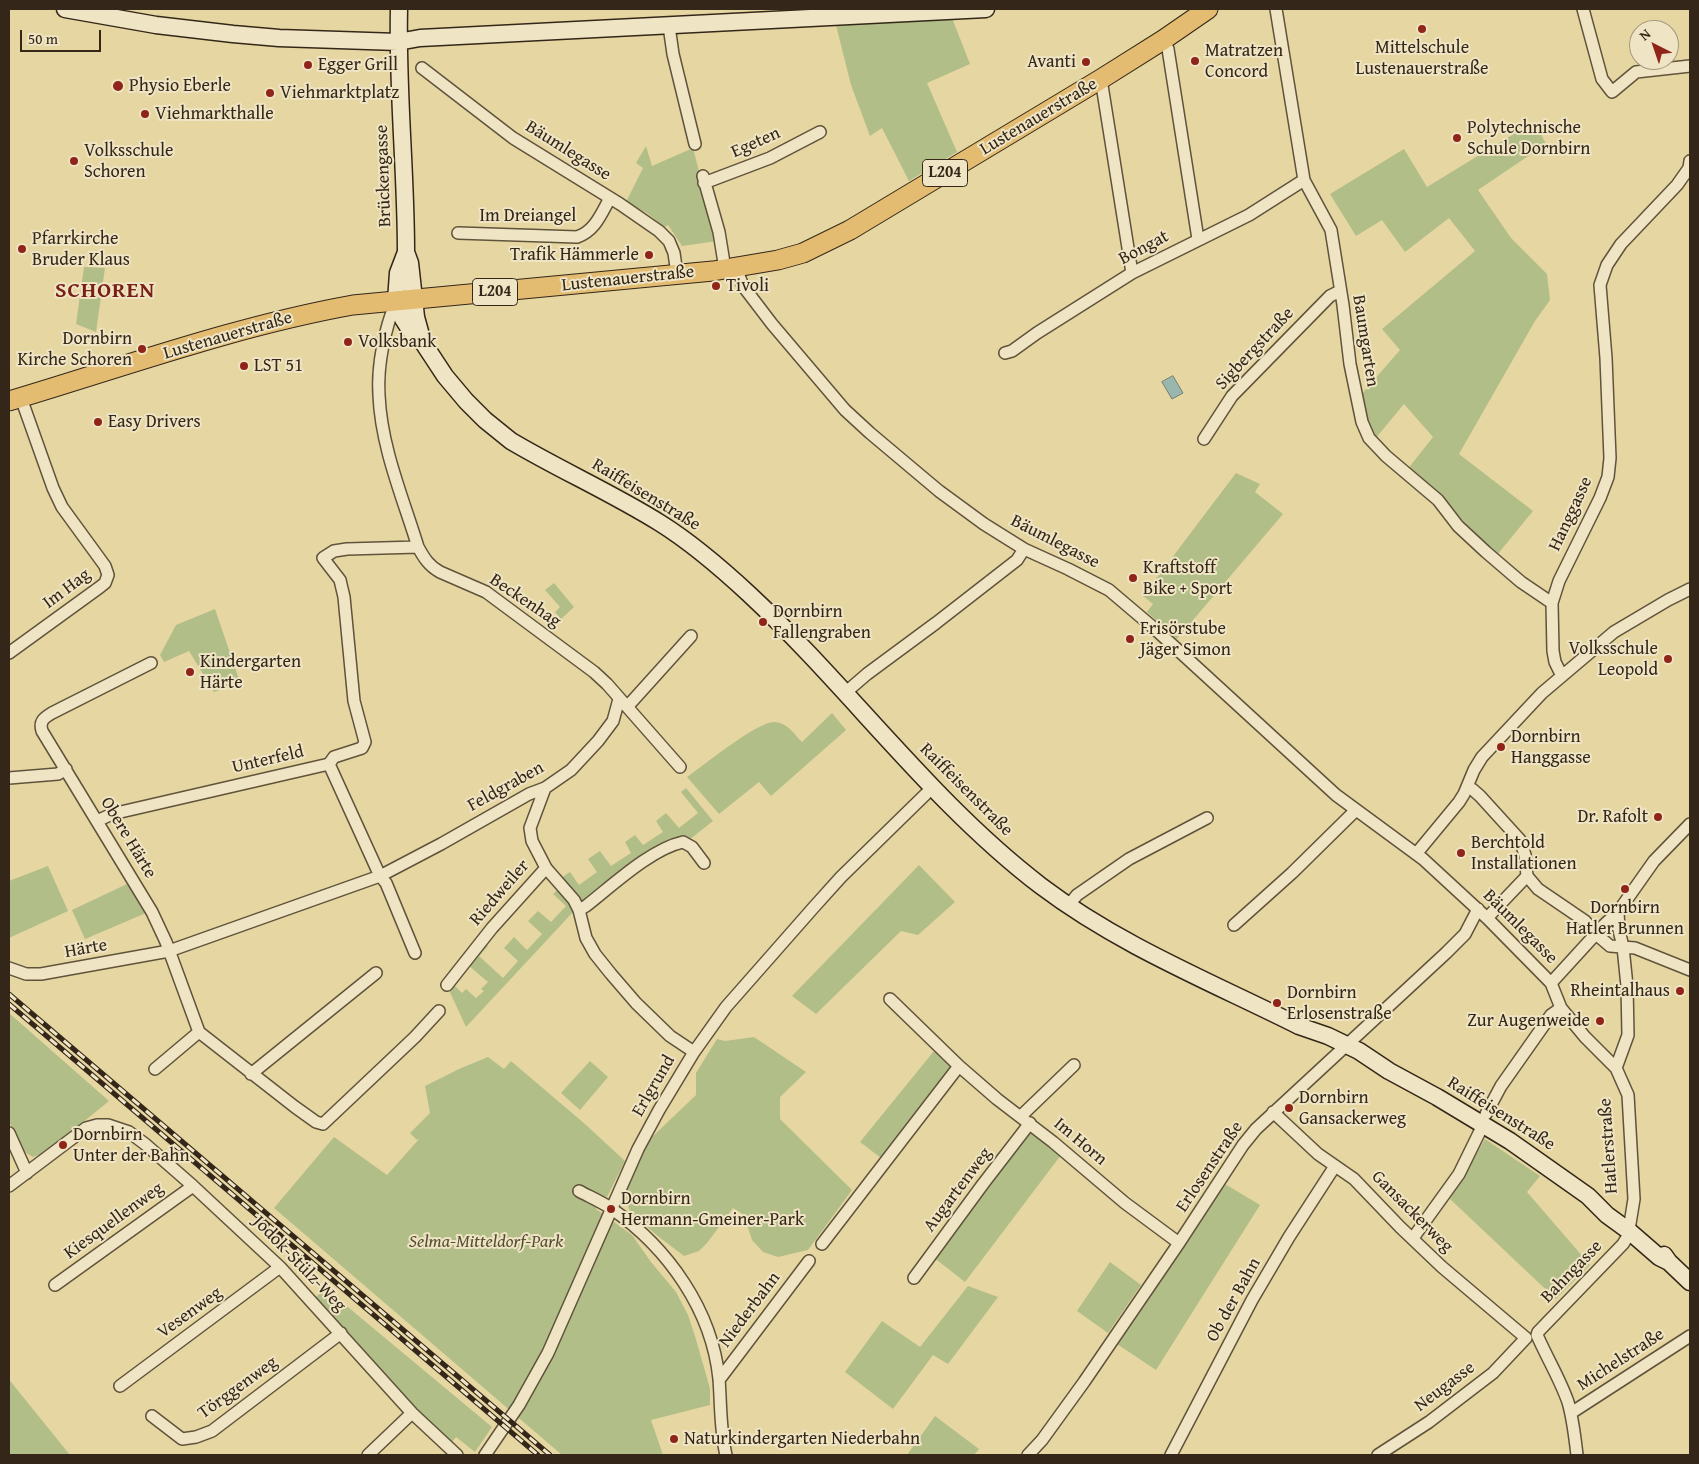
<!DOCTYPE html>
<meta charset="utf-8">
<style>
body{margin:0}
#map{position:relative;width:1699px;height:1464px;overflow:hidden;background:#e6d6a2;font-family:"Gentium Book Plus",serif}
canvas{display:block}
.frame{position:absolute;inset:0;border:10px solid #342719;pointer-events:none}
.north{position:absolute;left:1629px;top:20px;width:50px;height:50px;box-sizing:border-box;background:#efe4c3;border:1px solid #a4987f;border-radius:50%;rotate:319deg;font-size:14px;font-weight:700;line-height:20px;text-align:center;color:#342719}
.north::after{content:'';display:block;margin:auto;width:18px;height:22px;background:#8f2418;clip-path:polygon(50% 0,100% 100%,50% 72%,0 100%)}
.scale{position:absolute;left:20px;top:30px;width:81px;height:22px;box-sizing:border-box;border:2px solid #342719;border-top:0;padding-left:6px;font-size:15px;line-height:18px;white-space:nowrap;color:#342719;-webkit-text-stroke:4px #efe4c3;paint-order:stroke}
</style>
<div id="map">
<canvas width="1699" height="1464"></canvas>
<div class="frame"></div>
<div class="north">N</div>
<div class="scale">50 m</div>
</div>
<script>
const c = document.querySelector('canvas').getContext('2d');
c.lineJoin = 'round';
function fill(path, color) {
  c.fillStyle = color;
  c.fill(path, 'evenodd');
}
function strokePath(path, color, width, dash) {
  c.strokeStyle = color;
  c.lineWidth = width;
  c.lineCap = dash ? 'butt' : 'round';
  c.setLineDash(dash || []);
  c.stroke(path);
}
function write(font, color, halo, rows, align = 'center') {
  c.font = font + ' "Gentium Book Plus",serif';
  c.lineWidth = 4;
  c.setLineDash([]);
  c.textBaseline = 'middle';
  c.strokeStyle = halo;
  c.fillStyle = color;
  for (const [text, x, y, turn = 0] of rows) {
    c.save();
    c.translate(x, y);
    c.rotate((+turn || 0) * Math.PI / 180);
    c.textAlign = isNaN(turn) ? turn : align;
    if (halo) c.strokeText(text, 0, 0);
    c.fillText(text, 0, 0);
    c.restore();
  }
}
fill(new Path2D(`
 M952 18 970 64 927 83 957 152 909 181 882 128 870 136 851 85 836 25Z
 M1530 124 1534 129 1537 127 1546 144 1478 190 1511 238 1547 274 1550 300 1535 321 1459 454 1533 511 1497 555 1436 494 1407 470 1433 437 1404 404 1375 439 1368 426 1360 396 1400 350 1382 329 1475 251 1449 218 1405 252 1382 220 1356 236 1330 194 1404 149 1427 187Z
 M646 146 652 166 693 148 717 241 682 246 668 225 665 227 647 213 626 202 643 168 636 163Z
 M84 267 105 268 96 332 76 324Z
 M1236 473 1260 484 1255 492 1283 514 1177 639 1147 612 1153 604 1143 596Z
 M554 583 574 607 561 619 555 612 560 607 545 590Z
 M215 609 240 682 214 692 189 651 164 662 160 655 176 625Z
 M832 713 846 730 771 796 759 782 719 814 687 777C703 766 759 720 775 722 788 723 794 734 802 742Z
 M686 788 713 821 689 840 681 837 668 841 582 903 561 878 570 872 579 885 597 872 588 859 600 851 611 866 631 853 625 842 635 835 643 845 663 832 656 821 666 813 679 828 698 813 681 792Z
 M919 865 955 902 918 935 901 931 816 1014 792 996Z
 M48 866 68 911 9 938V881Z
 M127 884 146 913 85 939 72 910Z
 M559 888 569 900 574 911 466 1027 448 988 452 983 462 993 466 989 476 998 484 991 481 989 488 982 468 965 483 942 488 946 479 956 503 978 518 961 504 948 514 937 527 950 542 934 528 921 538 911 551 922 566 906 553 894Z
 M9 1013 109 1101 45 1153 33 1157 23 1151 9 1121Z
 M754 1037 806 1072 780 1097V1119L852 1190 808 1250 778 1257 763 1252 752 1240 744 1215 733 1208 707 1243 699 1251 684 1256 659 1237 631 1213 623 1195 651 1138 696 1095V1073L717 1039 725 1041Z
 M934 1051 952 1067 881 1158 860 1142Z
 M488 1057 504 1069 511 1061 585 1124 625 1161 607 1197 603 1196 596 1209 632 1235 651 1262 676 1292 688 1315 695 1336 707 1378 710 1389V1405L651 1420 663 1455H562L274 1208 334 1137 387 1175 420 1138 417 1140 410 1133 430 1113 425 1086 459 1069Z
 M590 1061 608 1077 580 1110 561 1093Z
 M1035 1133 1061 1155 965 1282 933 1257 1026 1134Z
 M1485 1139 1540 1176 1527 1192 1590 1265 1556 1299 1450 1199Z
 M1225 1184 1260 1205 1156 1370 1117 1344Z
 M1110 1262 1141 1285 1108 1333 1077 1311Z
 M968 1286 998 1297 948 1364 933 1355 893 1409 845 1372 882 1321 920 1347Z
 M325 1288 492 1427 475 1452 456 1437 451 1443 426 1420 315 1298Z
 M9 1379 11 1382 70 1455H9Z
 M935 1416 979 1449 974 1455H907Z`), '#b2be88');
const water = new Path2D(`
 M1173 376 1183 393 1172 399 1162 382Z`);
fill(water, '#99b7af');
strokePath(water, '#717d73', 1);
const street = new Path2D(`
 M1276 9 1304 180 1331 230 1343 305 1350 364 1362 422 1369 438 1386 456 1438 500 1458 526 1486 552 1521 582 1552 603
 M1583 9 1602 79 1612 92 1636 72 1690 66
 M669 26 673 54 695 144
 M1163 40 1168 49 1198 239
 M422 68 513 138 620 204 659 231 669 241 674 253 677 274
 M1101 79 1132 273
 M703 176 719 232 725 269
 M704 183 770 158 820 132
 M458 233 577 237C595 231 601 214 610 198
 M736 268 743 286 772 324 845 410 870 433 939 491 984 524 1024 549 1068 569 1109 590 1155 629 1336 795 1423 859 1487 918 1551 983 1561 1008 1585 1037 1616 1068 1628 1095 1634 1199 1628 1236 1623 1244 1538 1332 1537 1335C1547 1358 1560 1379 1568 1402 1573 1419 1575 1438 1577 1455
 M396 301C385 329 377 364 379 395 381 447 403 498 418 547 424 558 429 566 440 572L486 592 594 672 607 684 680 767
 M1005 353 1012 351 1037 333 1132 273 1249 215 1304 180
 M1204 439 1232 396 1330 296 1340 291
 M9 653 100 587 105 583 108 575 105 566 62 507 53 488 21 398
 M151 663 52 713C44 718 39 721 42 731L152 912 166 942 199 1032 295 1107 316 1122 323 1124 415 1037 439 1011
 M1562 676 1555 662 1553 651 1552 603 1559 581 1600 498 1608 477 1610 458 1606 358 1600 285 1607 265 1621 244 1677 185 1689 168 1690 161
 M845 693 867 674 936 623 1017 560 1024 549
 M627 707 691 636
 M329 764 380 876 386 883 415 953
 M9 778 58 774 66 769
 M1467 787 1472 789 1480 796 1520 840 1525 855 1527 876 1538 889 1585 921 1596 934 1610 946 1635 948 1690 970
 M545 788 530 828 532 841 546 868 574 900 579 910 586 938 595 954 611 974 636 1003 670 1036 694 1052
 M97 821 112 814 329 764 334 757 362 748 365 742 354 701 344 597 340 580 323 558 334 551 347 549 418 547
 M1416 854 1459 802 1464 794 1474 770 1482 757 1542 693 1614 632 1668 600 1690 589
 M1068 906 1077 895 1129 859 1207 818
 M579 910 586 906C613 885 651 849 683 842L692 847 704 863
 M1487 918 1527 876
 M1234 925 1292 873 1356 810
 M9 968 26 974H41L169 951 380 876 441 844 529 794 545 788 571 770 598 741 613 721 619 699
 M1551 983 1604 925 1618 912 1654 861 1690 824
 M447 985 492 928 546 868
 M890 999 959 1066 997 1099 1053 1142 1125 1203 1179 1243
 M1616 1068 1628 1035 1627 986 1623 947 1619 930 1618 912
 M155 1069 199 1032
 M251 1074 376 973
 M1273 1112 1318 1154 1354 1179 1400 1227 1442 1267 1526 1338
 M1486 1114 1501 1086 1551 1015 1561 1008
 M1021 1116 1074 1065
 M9 1133 27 1173
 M9 1186 86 1128 97 1125H108L129 1132 145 1144 193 1186 280 1267 412 1413 457 1455
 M579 1191C590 1197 602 1202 612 1209 668 1248 712 1310 719 1379 721 1405 720 1430 726 1455
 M1413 1238 1459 1174 1483 1125
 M822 1244 959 1066
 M914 1278 983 1184 1030 1123
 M55 1285 193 1186
 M719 1380 809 1261
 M120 1386 280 1267
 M1571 1413 1690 1336
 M152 1416 182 1439 196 1437 212 1431 341 1333
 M368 1455 412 1413
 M485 1455 519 1405 548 1353 638 1149 659 1110 694 1052 726 1007 814 907 841 877 932 788
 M1028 1455 1042 1440 1084 1382 1179 1243 1243 1145 1256 1129 1446 953 1465 934 1478 909
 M1171 1455 1252 1300 1289 1237 1335 1166
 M1378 1455 1429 1422 1493 1373 1526 1338`);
const secondary = new Path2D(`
 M65 9 156 25 233 34 279 38 398 42 420 38 986 9
 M399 9C397 90 406 171 406 252L410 263 416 317 422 339
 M406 252 398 273 396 301 403 319 410 330 422 341 445 376 466 401 485 420 511 441C560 470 612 493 660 523 692 543 721 568 749 594 850 688 931 802 1041 886 1119 945 1211 982 1299 1026L1328 1036 1359 1051 1389 1071 1437 1097 1510 1141 1588 1196 1607 1215 1629 1231 1659 1257 1669 1262
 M1664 1255 1669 1262 1690 1282`);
const primary = new Path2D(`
 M9 401C123 367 236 326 353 305L713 271 778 260 803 253 850 230 1101 79 1163 40 1208 9`);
strokePath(street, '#60533b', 14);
strokePath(secondary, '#342719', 19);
strokePath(primary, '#342719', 21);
strokePath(street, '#efe4c3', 11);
strokePath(secondary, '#efe4c3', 16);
strokePath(primary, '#e3bb71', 19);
const rail = new Path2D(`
 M9 994 550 1455
 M9 1004 538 1455`);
strokePath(rail, '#342719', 5);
strokePath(rail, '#efe4c3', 3, [9]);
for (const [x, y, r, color] of [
 [1422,29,5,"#8f2418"],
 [1195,61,5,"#8f2418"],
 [1086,62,5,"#8f2418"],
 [308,65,5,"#8f2418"],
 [118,86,6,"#8f2418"],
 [270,93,5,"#8f2418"],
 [145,114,5,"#8f2418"],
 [1457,138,5,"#8f2418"],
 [74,161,5,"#8f2418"],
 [22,249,5,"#8f2418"],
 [649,255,5,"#8f2418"],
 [716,286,5,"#8f2418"],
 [348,342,5,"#8f2418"],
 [142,349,5,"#8f2418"],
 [244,366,5,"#8f2418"],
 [98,422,5,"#8f2418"],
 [1133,578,5,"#8f2418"],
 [763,622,5,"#8f2418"],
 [1130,639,5,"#8f2418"],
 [1668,659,5,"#8f2418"],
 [190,672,5,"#8f2418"],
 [1501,747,5,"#8f2418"],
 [1658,817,5,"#8f2418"],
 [1461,853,5,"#8f2418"],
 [1625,889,5,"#8f2418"],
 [1680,991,5,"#8f2418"],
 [1277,1003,5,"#8f2418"],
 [1600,1021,5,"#8f2418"],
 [1289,1108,5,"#8f2418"],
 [63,1145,5,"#8f2418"],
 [611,1209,5,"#8f2418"],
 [674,1439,5,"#8f2418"]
]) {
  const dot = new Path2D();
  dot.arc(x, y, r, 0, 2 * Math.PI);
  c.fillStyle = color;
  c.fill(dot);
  strokePath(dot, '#efe4c3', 2);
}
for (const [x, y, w] of [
 [945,173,45],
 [495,292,45]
]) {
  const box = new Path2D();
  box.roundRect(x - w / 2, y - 13.5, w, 27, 4);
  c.fillStyle = '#efe4c3';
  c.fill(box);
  strokePath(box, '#342719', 1);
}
write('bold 16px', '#342719', null, [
 ["L204",945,173],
 ["L204",495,292]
]);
write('18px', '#342719', '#efe4c3', [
 ["Mittelschule",1422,48,"center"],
 ["Lustenauerstraße",1422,69,"center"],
 ["Matratzen",1205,51],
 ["Concord",1205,72],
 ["Avanti",1076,62,"right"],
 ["Egger Grill",318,65],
 ["Physio Eberle",129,86],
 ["Viehmarktplatz",280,93],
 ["Viehmarkthalle",155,114],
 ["Polytechnische",1467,128],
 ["Schule Dornbirn",1467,149],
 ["Volksschule",84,151],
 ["Schoren",84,172],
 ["Pfarrkirche",32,239],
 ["Bruder Klaus",32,260],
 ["Trafik Hämmerle",639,255,"right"],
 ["Tivoli",726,286],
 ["Dornbirn",132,339,"right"],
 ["Kirche Schoren",132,360,"right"],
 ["Volksbank",358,342],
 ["LST 51",254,366],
 ["Easy Drivers",108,422],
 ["Kraftstoff",1143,568],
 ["Bike + Sport",1143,589],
 ["Dornbirn",773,612],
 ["Fallengraben",773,633],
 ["Frisörstube",1140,629],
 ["Jäger Simon",1140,650],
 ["Volksschule",1658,649,"right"],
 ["Leopold",1658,670,"right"],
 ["Kindergarten",200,662],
 ["Härte",200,683],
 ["Dornbirn",1511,737],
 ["Hanggasse",1511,758],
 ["Dr. Rafolt",1648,817,"right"],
 ["Berchtold",1471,843],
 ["Installationen",1471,864],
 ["Dornbirn",1625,908,"center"],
 ["Hatler Brunnen",1625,929,"center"],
 ["Rheintalhaus",1670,991,"right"],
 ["Dornbirn",1287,993],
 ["Erlosenstraße",1287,1014],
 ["Zur Augenweide",1590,1021,"right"],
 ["Dornbirn",1299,1098],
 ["Gansackerweg",1299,1119],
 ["Dornbirn",73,1135],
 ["Unter der Bahn",73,1156],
 ["Dornbirn",621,1199],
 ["Hermann-Gmeiner-Park",621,1220],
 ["Naturkindergarten Niederbahn",684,1439]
], 'left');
write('18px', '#342719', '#efe4c3', [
 ["Lustenauerstraße",1039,117,-31],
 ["Egeten",756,143,-24],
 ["Bäumlegasse",568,151,32],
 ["Brückengasse",384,176,-92],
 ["Im Dreiangel",528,216],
 ["Bongat",1144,248,-28],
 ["Lustenauerstraße",628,279,-6],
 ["Lustenauerstraße",228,336,-16],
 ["Baumgarten",1365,341,81],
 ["Sigbergstraße",1255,349,-47],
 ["Raiffeisenstraße",646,495,31],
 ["Hanggasse",1571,514,-65],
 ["Bäumlegasse",1055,542,27],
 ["Im Hag",67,589,-37],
 ["Beckenhag",525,601,34],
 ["Unterfeld",268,760,-13],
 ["Feldgraben",506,787,-29],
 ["Raiffeisenstraße",966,790,45],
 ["Obere Härte",128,838,59],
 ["Riedweiler",500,893,-49],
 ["Bäumlegasse",1520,927,45],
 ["Härte",86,949,-10],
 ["Erlgrund",654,1086,-60],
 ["Raiffeisenstraße",1501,1114,32],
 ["Im Horn",1080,1142,40],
 ["Hatlerstraße",1609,1146,-94],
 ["Erlosenstraße",1210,1167,-56],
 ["Augartenweg",958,1190,-53],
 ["Gansackerweg",1412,1212,45],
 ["Kiesquellenweg",114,1221,-36],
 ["Jodok-Stülz-Weg",299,1264,46],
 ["Bahngasse",1572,1272,-46],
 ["Ob der Bahn",1234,1300,-61],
 ["Niederbahn",750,1310,-53],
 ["Vesenweg",190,1313,-36],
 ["Michelstraße",1621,1360,-33],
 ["Neugasse",1445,1387,-37],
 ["Törggenweg",238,1388,-36]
]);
write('italic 18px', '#544d35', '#efe4c3', [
 ["Selma-Mitteldorf-Park",486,1242]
]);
c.letterSpacing = '1px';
write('bold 22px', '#7a1f14', '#efe4c3', [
 ["SCHOREN",105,291]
]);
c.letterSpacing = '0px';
</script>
